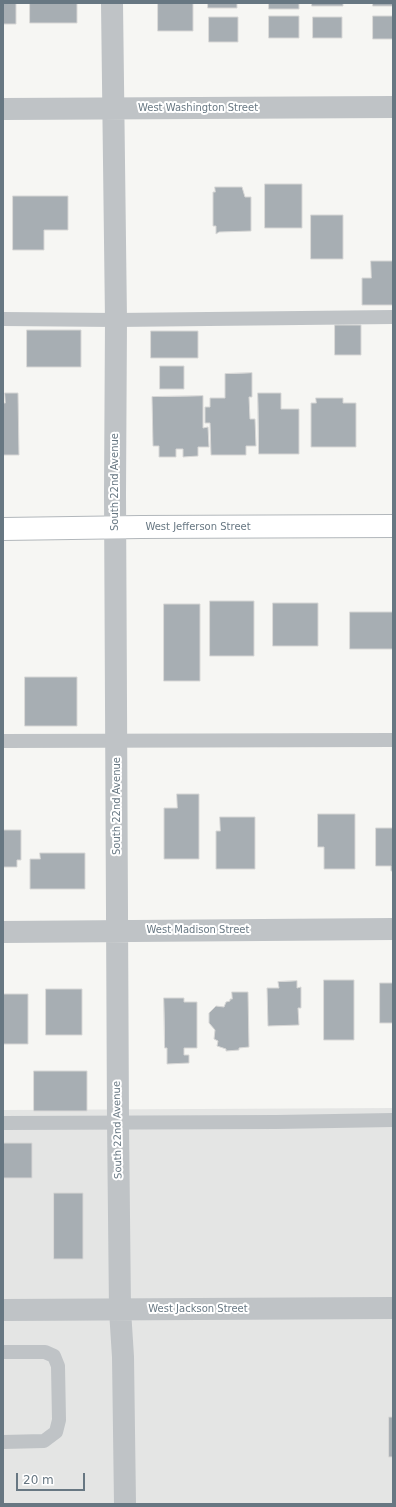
<!DOCTYPE html>
<style>
body{margin:0}
#map{position:relative;width:396px;height:1507px;overflow:hidden;background:#f6f6f3;font-family:"DejaVu Sans",sans-serif}
canvas{display:block}
.frame{position:absolute;inset:0;border:4px solid #677782;pointer-events:none}
.scale{position:absolute;left:16px;top:1473px;width:69px;height:18px;box-sizing:border-box;border:2px solid #677782;border-top:0;padding-left:5px;font-size:12px;line-height:14px;white-space:nowrap;color:#677782;-webkit-text-stroke:3px #fff;paint-order:stroke}
</style>
<div id="map">
<canvas width="396" height="1507"></canvas>
<div class="frame"></div>
<div class="scale">20 m</div>
</div>
<script>
const c = document.querySelector('canvas').getContext('2d');
c.lineJoin = 'round';
function fill(path, color) {
  c.fillStyle = color;
  c.fill(path, 'evenodd');
}
function strokePath(path, color, width, dash) {
  c.strokeStyle = color;
  c.lineWidth = width;
  c.lineCap = dash ? 'butt' : 'round';
  c.setLineDash(dash || []);
  c.stroke(path);
}
function write(font, color, halo, rows, align = 'center') {
  c.font = font + ' "DejaVu Sans",sans-serif';
  c.lineWidth = 4;
  c.setLineDash([]);
  c.textBaseline = 'middle';
  c.strokeStyle = halo;
  c.fillStyle = color;
  for (const [text, x, y, turn = 0] of rows) {
    c.save();
    c.translate(x, y);
    c.rotate((+turn || 0) * Math.PI / 180);
    c.textAlign = isNaN(turn) ? turn : align;
    if (halo) c.strokeText(text, 0, 0);
    c.fillText(text, 0, 0);
    c.restore();
  }
}
fill(new Path2D(`
 M393 1108V1504H3V1110Z`), '#e4e5e4');
const building = new Path2D(`
 M3 3H16V24H3Z
 M30 3H77V23H30Z
 M158 3H193V31H158Z
 M208 3H237V8H208Z
 M269 3H299V9H269Z
 M312 3H343V6H312Z
 M373 3H393V6H373Z
 M269 16H299V38H269Z
 M373 16H393V39H373Z
 M209 17H238V42H209Z
 M313 17H342V38H313Z
 M265 184H302V228H265Z
 M215 187H242L245 197H251V231L219 232 216 234V226H213V192H215Z
 M13 196H68V230H44V250H13Z
 M311 215H343V259H311Z
 M371 261H393V305H362V278H371Z
 M335 325H361V355H335Z
 M27 330H81V367H27Z
 M151 331H198V358H151Z
 M160 366H184V389H160Z
 M252 373V397H249L250 419H255L256 446H246V455H211L210 423H205V407H210V398H225V374Z
 M5 393H18L19 455H3V403H5Z
 M258 393H281V409H299V454H259Z
 M203 396V428L208 427 209 447H198V456L183 457V449H176V457H159V446H153L152 397Z
 M316 398H343V403H356V447H311V403H316Z
 M210 601H254V656H210Z
 M273 603H318V646H273Z
 M164 604H200V681H164Z
 M350 612H393V649H350Z
 M25 677H77V726H25Z
 M177 794H199V859H164V808H177Z
 M318 814H355V869H324V847H318Z
 M220 817H255V869H216V831H220Z
 M376 828H393V871H391V866H376Z
 M3 830H21V860H17V867H3Z
 M40 853H85V889H30V859H40Z
 M324 980H354V1040H324Z
 M297 981V988L301 987V1008H298L299 1025 268 1026 267 988H279L278 982Z
 M380 983H393V1023H380Z
 M46 989H82V1035H46Z
 M232 992H248L249 1047 239 1048V1050L226 1051V1049L217 1046 218 1041 214 1039 215 1030 209 1023V1013L216 1006 224 1007 226 1002 230 1001V999H232Z
 M3 994H28V1044H3Z
 M164 998H184V1002H197V1048H184V1055H189V1063L167 1064V1048H165Z
 M34 1071H87V1111H34Z
 M3 1143H32V1178H3Z
 M54 1193H83V1259H54Z
 M389 1417H393V1457H389Z`);
fill(building, '#a7aeb3');
strokePath(building, '#d7d7d6', 1);
const secondary = new Path2D(`
 M3 529 141 527 393 526`);
strokePath(secondary, '#b2b7bb', 24);
strokePath(new Path2D(`
 M3 319 116 320 393 317
 M3 741 393 740
 M3 1123 276 1122 393 1120
 M3 1352H45L54 1356 58 1366 59 1420 56 1432 44 1441 3 1442`), '#bfc3c6', 14);
strokePath(new Path2D(`
 M112 3 116 320 115 494 118 1122 120 1310 123 1357 125 1504
 M3 109 393 107
 M3 932 393 929
 M3 1310 393 1308`), '#bfc3c6', 22);
strokePath(secondary, '#fff', 22);
write('10px', '#677782', '#fff', [
 ["West Washington Street",198,108],
 ["South 22nd Avenue",115,482,-90],
 ["West Jefferson Street",198,527],
 ["South 22nd Avenue",117,806,-90],
 ["West Madison Street",198,930],
 ["South 22nd Avenue",118,1130,-91],
 ["West Jackson Street",198,1309]
]);
</script>
